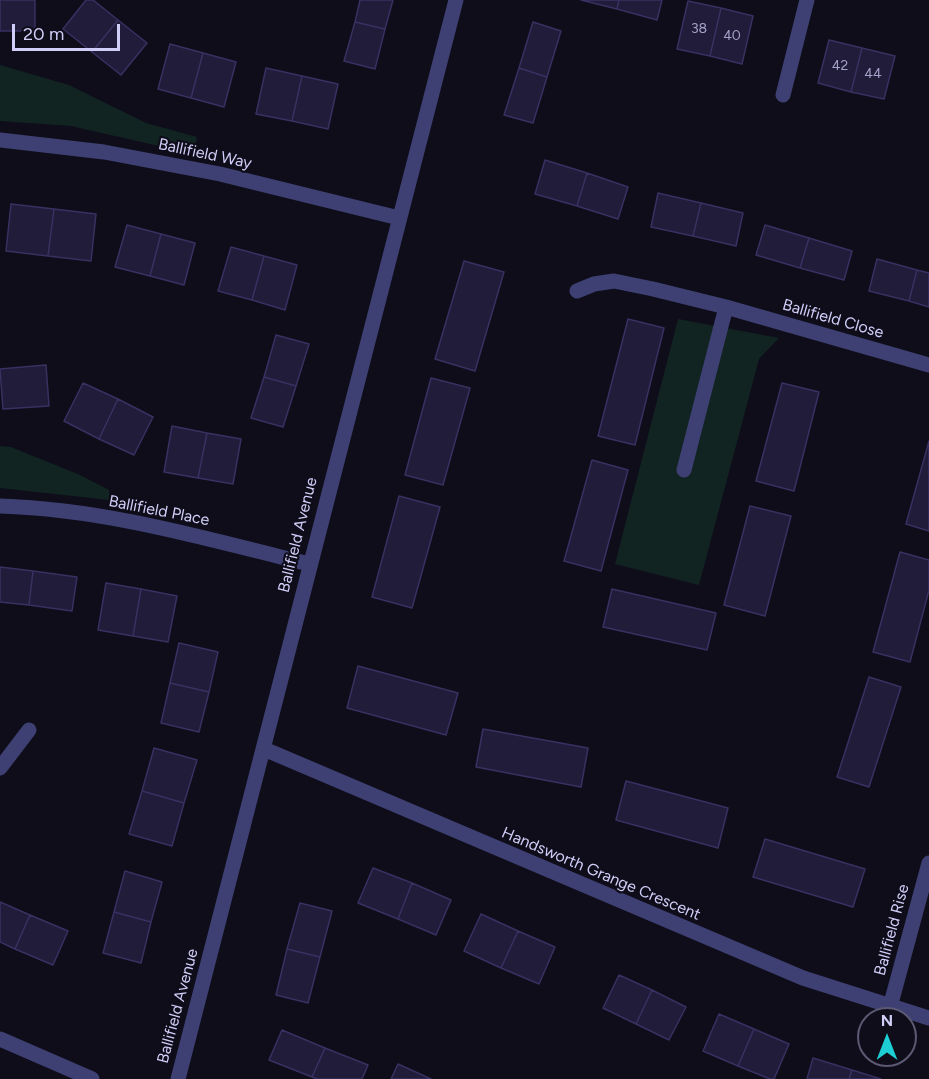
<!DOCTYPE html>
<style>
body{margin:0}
#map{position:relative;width:929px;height:1079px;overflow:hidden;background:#0f0d1a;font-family:Figtree,sans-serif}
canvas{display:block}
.north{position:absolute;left:857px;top:1007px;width:60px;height:60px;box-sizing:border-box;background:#0f0d1a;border:2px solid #5c5a73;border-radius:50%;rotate:0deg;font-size:16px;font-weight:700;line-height:24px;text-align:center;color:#d0cef8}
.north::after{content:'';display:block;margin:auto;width:21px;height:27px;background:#1dced4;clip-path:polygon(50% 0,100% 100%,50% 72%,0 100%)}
.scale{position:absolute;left:12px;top:24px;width:108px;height:27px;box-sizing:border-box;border:3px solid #d0cef8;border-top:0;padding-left:8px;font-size:18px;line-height:21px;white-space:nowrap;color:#d0cef8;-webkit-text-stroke:4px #0f0d1a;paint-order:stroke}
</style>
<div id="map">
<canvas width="929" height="1079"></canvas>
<div class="north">N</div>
<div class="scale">20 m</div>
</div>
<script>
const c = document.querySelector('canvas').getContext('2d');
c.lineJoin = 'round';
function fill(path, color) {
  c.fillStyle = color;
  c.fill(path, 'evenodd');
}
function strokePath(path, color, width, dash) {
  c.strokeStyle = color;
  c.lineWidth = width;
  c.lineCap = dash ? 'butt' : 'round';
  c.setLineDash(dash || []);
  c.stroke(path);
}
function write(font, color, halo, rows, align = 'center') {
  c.font = font + ' Figtree,sans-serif';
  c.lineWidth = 4.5;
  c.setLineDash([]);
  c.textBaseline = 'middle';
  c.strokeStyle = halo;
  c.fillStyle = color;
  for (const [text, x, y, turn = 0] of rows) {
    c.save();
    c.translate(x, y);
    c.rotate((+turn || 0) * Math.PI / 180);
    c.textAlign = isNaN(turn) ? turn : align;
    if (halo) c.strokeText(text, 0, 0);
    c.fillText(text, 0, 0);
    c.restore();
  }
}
fill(new Path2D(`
 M0 65 69 85 146 123 197 137 194 154 71 126 0 121Z
 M678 319 779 338 759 359 699 585 615 564Z
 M0 446 11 447 80 475 109 490V500L0 488Z`), '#112422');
const building = new Path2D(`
 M0 0H35V31H0Z
 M86 0H93L118 20 92 52 63 29Z
 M360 0H393L385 29 355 22Z
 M581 0H619L617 9Z
 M619 0H662L657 20 617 9Z
 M688 1 721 8 710 56 677 49Z
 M721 8 753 16 742 64 710 56Z
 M118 20 147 43 121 75 92 52Z
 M355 22 385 29 375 69 344 61Z
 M533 22 561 31 547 77 519 68Z
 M829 40 862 48 851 92 818 83Z
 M170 44 203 53 191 98 158 89Z
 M862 48 895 56 884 99 851 92Z
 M203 53 236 62 224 107 191 98Z
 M266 68 302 76 292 121 256 114Z
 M519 68 547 77 533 123 504 115Z
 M302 76 338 84 328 129 292 121Z
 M545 160 587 173 577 206 535 194Z
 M587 173 628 187 618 219 577 206Z
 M658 193 701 203 693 236 651 227Z
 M701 203 743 213 736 246 693 236Z
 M11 204 54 209 48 256 6 251Z
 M54 209 96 214 91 261 48 256Z
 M127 225 161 234 150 276 115 267Z
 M765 225 809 238 800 268 756 255Z
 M161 234 195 243 184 285 150 276Z
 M809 238 852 251 844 280 800 268Z
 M231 247 264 256 252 300 218 291Z
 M264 256 297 265 285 310 252 300Z
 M877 259 917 270 909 301 869 291Z
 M464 261 504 272 475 371 435 359Z
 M917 270 929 273V307L909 301Z
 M628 319 664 328 635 445 598 436Z
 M276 335 309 344 296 386 264 377Z
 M46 365 49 406 3 409 0 369Z
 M264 377 296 386 283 427 251 418Z
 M431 378 470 388 443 485 405 475Z
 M83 383 118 399 99 439 64 421Z
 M782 383 819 392 794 491 756 481Z
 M118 399 153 417 134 455 99 439Z
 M172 426 207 433 198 478 164 472Z
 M207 433 241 439 233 484 198 478Z
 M929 441V531L906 524Z
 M592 460 628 470 601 571 564 561Z
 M399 496 440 507 412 608 372 597Z
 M750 506 791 516 765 616 724 605Z
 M900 552 929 560V590L910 662 873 652Z
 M0 567 33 571 29 605 0 602Z
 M33 571 77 577 72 611 29 605Z
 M106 583 141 589 133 636 98 630Z
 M141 589 177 596 168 642 133 636Z
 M612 589 716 613 707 650 603 627Z
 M179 643 218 652 209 692 170 683Z
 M358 666 458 693 446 735 347 708Z
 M869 677 901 687 869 787 837 777Z
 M170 683 209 692 199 732 161 723Z
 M483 729 588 748 581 787 476 767Z
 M154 748 197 760 184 803 142 791Z
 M626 781 728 808 718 848 616 820Z
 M142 791 184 803 172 846 129 834Z
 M765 839 865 869 853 907 753 877Z
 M373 868 412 883 398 919 358 903Z
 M125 871 162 882 151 922 114 912Z
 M412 883 451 900 436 935 398 919Z
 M0 902 30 915 15 949 0 942Z
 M300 903 332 911 320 957 287 949Z
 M114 912 151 922 141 963 103 953Z
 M481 914 518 931 501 968 464 951Z
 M30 915 68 931 53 965 15 949Z
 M518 931 555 947 539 984 501 968Z
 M287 949 320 957 308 1003 276 995Z
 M619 975 652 990 636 1024 603 1008Z
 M652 990 686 1007 669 1040 636 1024Z
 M719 1014 754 1029 738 1066 703 1051Z
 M754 1029 789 1044 774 1079H770L738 1066Z
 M282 1030 325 1048 312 1077 269 1060Z
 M325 1048 368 1065 362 1079H317L312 1077Z
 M813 1058 852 1070 849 1079H807Z
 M398 1064 431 1079H391Z
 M852 1070 881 1079H849Z`);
fill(building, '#201c39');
strokePath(building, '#383162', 1.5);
strokePath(new Path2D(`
 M783 95 807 0
 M0 768 29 730`), '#3e4073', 15);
strokePath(new Path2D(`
 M0 140 104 152 220 174 399 218
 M577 291 594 284 614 281 653 289 726 307 929 365
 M684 470 726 307
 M0 506C105 509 208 539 309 564
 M264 749 803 978 929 1018
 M890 1007 929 863
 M0 1039 92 1079
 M178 1079C271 719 362 359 456 0`), '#3e4073', 15);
write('14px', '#a4a2c8', null, [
 ["38",699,29],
 ["40",732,36],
 ["42",840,66],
 ["44",873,74]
]);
write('16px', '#d0cef8', '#0f0d1a', [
 ["Ballifield Way",205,154,12],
 ["Ballifield Close",833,319,16],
 ["Ballifield Place",159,511,11],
 ["Ballifield Avenue",298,535,-76],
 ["Handsworth Grange Crescent",601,874,23],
 ["Ballifield Rise",892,930,-75],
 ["Ballifield Avenue",178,1006,-75]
]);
</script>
